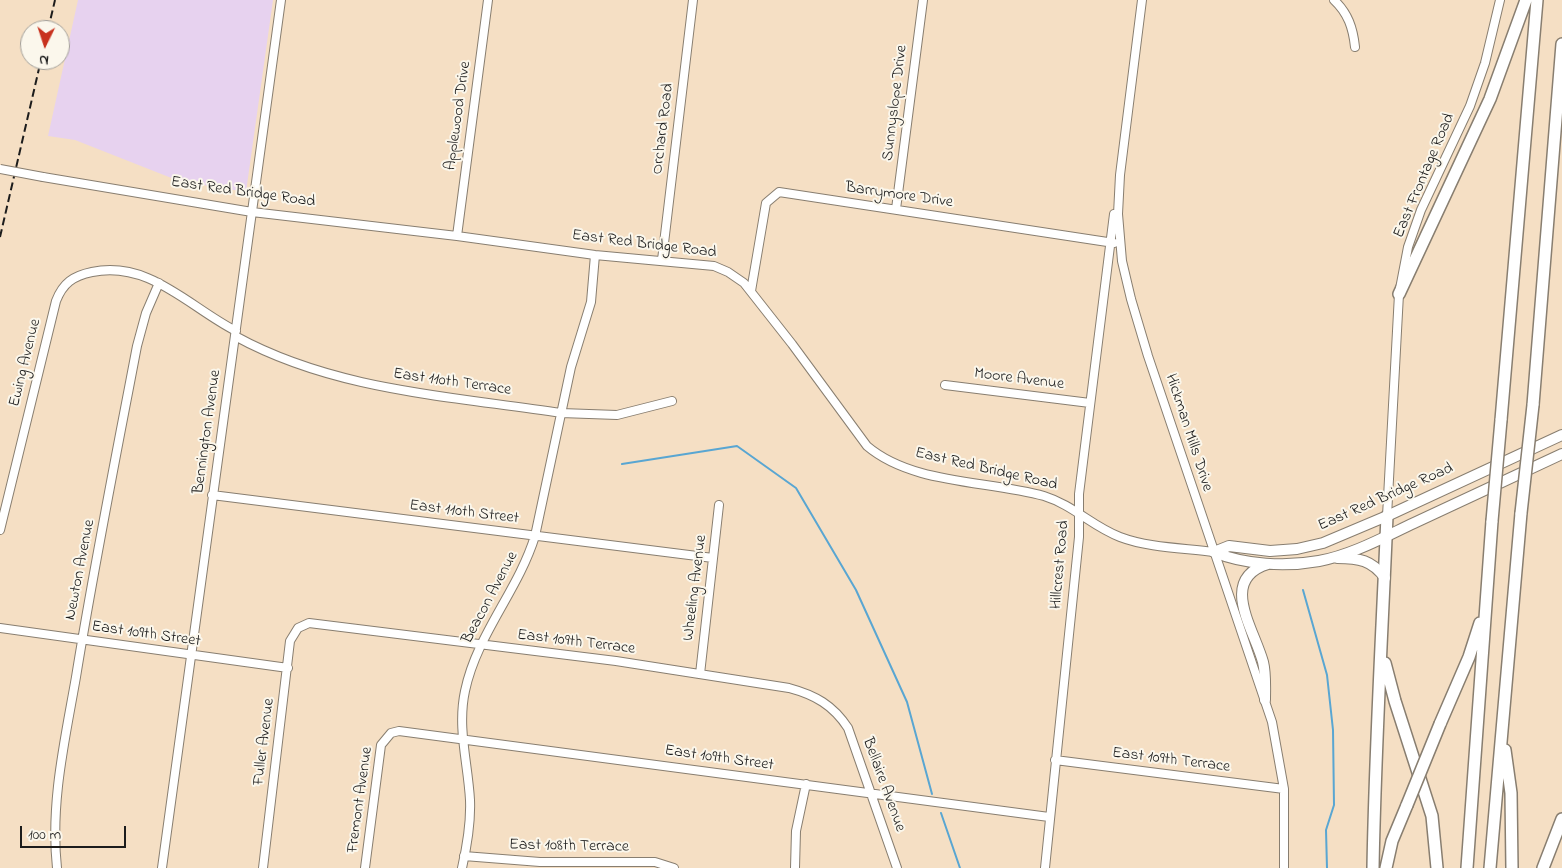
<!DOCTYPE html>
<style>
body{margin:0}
#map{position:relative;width:1562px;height:868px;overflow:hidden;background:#f5dfc4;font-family:"Indie Flower",sans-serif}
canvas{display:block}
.north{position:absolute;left:20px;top:20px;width:50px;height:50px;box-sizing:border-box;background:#fbf7ec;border:1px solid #a29f99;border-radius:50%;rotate:184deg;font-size:14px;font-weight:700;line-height:20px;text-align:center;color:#1c1c1c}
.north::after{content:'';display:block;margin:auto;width:18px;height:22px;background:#c8321e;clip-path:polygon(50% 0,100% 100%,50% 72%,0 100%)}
.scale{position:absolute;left:20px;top:826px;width:106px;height:22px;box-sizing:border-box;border:2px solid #1c1c1c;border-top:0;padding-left:6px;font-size:15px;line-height:18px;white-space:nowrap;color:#1c1c1c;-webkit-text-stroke:4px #fbf7ec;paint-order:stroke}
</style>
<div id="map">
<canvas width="1562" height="868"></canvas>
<div class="north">N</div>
<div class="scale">100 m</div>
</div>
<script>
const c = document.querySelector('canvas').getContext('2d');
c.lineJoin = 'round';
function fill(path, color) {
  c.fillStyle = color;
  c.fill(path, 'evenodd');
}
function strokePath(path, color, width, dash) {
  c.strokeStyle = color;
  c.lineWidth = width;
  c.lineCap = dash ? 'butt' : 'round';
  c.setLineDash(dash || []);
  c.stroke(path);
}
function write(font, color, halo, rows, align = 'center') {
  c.font = font + ' "Indie Flower",sans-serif';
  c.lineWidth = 4;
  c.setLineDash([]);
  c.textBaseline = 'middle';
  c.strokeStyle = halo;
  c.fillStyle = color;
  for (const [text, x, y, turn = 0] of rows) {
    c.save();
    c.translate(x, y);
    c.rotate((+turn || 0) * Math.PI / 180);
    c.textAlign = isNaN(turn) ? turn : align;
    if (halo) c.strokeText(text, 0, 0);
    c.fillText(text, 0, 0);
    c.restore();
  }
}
fill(new Path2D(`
 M78 0H273L246 192 179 181 75 140 48 136Z`), '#e7d2ef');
strokePath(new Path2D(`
 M622 464 737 446 796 488 856 590 907 702 932 794
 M1303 590 1327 675 1333 730 1334 805 1326 830 1327 868
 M941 813 960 868`), '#59a6d2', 2);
const minor = new Path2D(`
 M1142 0 1120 175 1118 214 1122 261 1131 299 1148 356 1272 722 1284 789V868
 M1334 0C1348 13 1353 28 1355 47
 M43 177 252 212 457 236 595 255 714 266 728 272 744 283 792 344 867 446C913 485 988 480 1044 496 1073 505 1093 527 1120 537 1149 548 1184 548 1214 552
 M896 209 923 0
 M457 236 488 0
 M662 260 693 0
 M751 291 766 203 779 192 1114 243
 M235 336C335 391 451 396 561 413L617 415 672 401
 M945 385 1090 403
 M212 495 713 558
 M1387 516 1399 294 1408 247 1421 210 1470 106 1485 63 1500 0
 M0 530 56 301C63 283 73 276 92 272 149 260 189 307 236 331
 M0 628 288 668
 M700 674 719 505
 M1055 760 1284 789
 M464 856 540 862H655L674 868
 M57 868C50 803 65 740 76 677 94 566 116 456 137 346L146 313 159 283
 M162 868 281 0
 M263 868 290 641 298 628 309 623 616 661 789 688C815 695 833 705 848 728L897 868
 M365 868 381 745 391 733 399 731 1049 817
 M462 868C467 846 471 823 470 800 468 763 457 728 465 691 477 634 518 591 535 536L571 367 591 302 595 255
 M795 868 796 831 806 784
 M1045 868 1079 537V494L1114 214`);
const major = new Path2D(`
 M1214 552 1229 546 1270 551 1297 549 1323 543 1387 516 1562 435
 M1214 552C1245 565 1286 567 1319 561 1352 555 1384 537 1414 523 1463 500 1513 477 1562 454
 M1337 558C1359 558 1372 560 1385 578
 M1265 700C1265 688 1266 674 1263 662 1254 629 1218 579 1268 564`);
const highway = new Path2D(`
 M1399 294 1490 99 1526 0
 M1533 405 1562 44
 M1501 420 1537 0
 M1385 663 1395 701 1432 816 1437 868
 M1440 724 1469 657 1480 623
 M1505 750 1511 793 1512 868
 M1373 868C1375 751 1382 634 1387 516
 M1386 868 1392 841 1407 805
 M1467 868 1492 521
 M1490 868 1521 513
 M1543 868 1562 819`);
strokePath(minor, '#887e70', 10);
strokePath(major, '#887e70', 12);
strokePath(highway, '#887e70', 14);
strokePath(minor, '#fff', 8);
strokePath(major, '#fff', 10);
strokePath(highway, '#fff', 11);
strokePath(new Path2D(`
 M48 30 55 0
 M0 237 41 60`), '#1c1c1c', 2, [8, 4]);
const minorBridge = new Path2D(`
 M0 169 43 177`);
const highwayBridge = new Path2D(`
 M1521 513 1533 405
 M1492 521 1501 420
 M1407 805 1440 724`);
strokePath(minorBridge, '#887e70', 10, []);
strokePath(highwayBridge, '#887e70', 14, []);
strokePath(minorBridge, '#fff', 8);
strokePath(highwayBridge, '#fff', 11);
write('16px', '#1c1c1c', '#fbf7ec', [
 ["Sunnyslope Drive",896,103,-83],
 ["Applewood Drive",459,116,-82],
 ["Orchard Road",664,129,-83],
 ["East Frontage Road",1425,176,-67],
 ["East Red Bridge Road",243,193,8],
 ["Barrymore Drive",899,196,8],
 ["East Red Bridge Road",644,245,7],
 ["Ewing Avenue",26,363,-76],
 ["Moore Avenue",1019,380,7],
 ["East 110th Terrace",452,383,8],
 ["Bennington Avenue",208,432,-82],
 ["Hickman Mills Drive",1188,433,72],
 ["East Red Bridge Road",986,470,13],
 ["East Red Bridge Road",1386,498,-24],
 ["East 110th Street",464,513,7],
 ["Hillcrest Road",1061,565,-85],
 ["Newton Avenue",81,570,-79],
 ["Wheeling Avenue",696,588,-83],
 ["Beacon Avenue",491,598,-62],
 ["East 109th Street",146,635,8],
 ["East 109th Terrace",576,643,7],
 ["Fuller Avenue",265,742,-83],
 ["East 109th Street",719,759,8],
 ["East 109th Terrace",1171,761,7],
 ["Bellaire Avenue",883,785,70],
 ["Fremont Avenue",361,800,-82],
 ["East 108th Terrace",569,847,1]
]);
</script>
